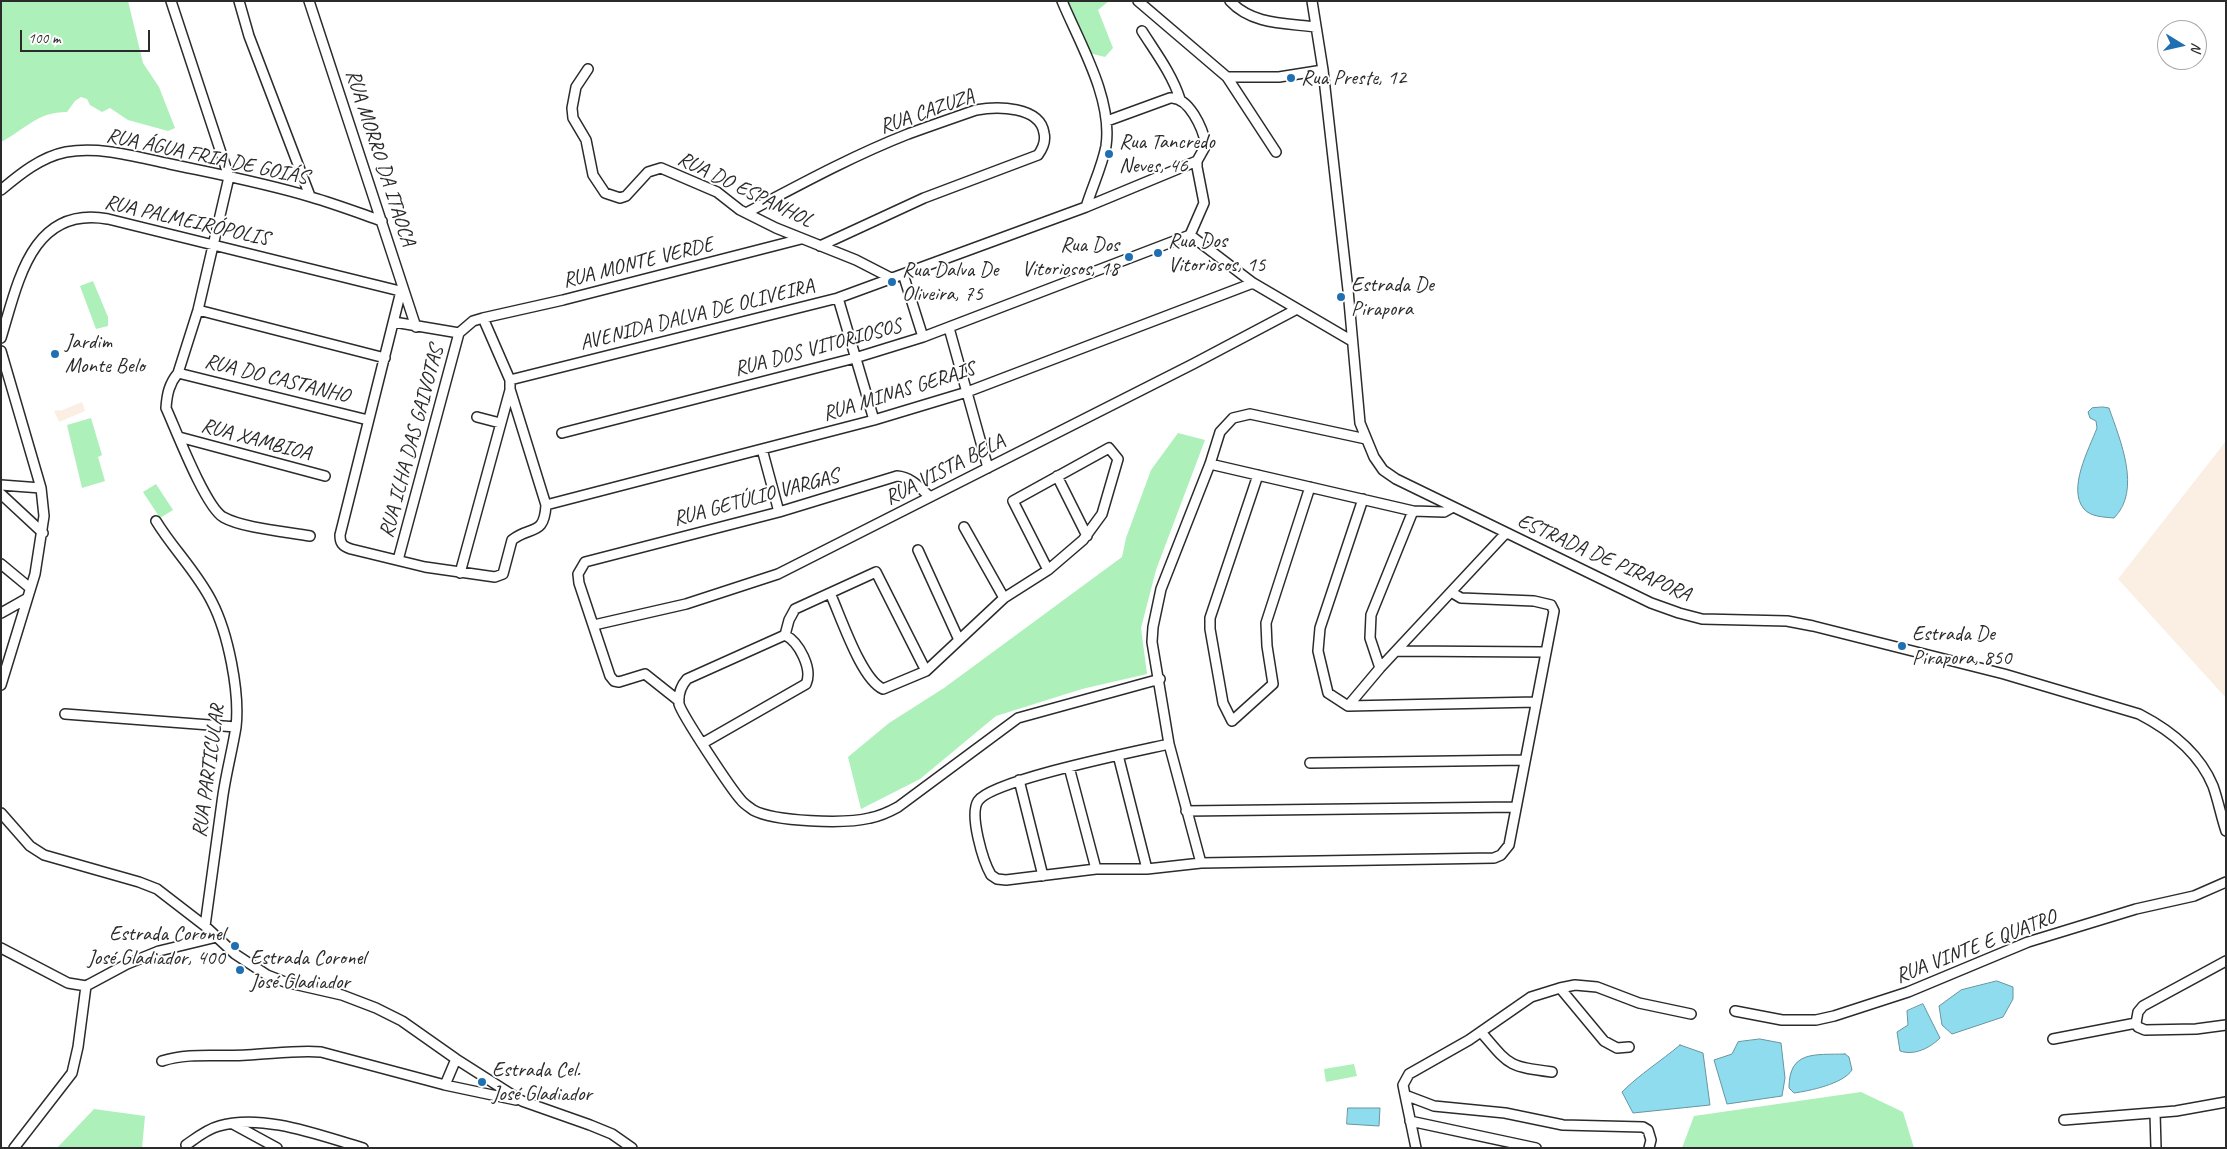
<!DOCTYPE html>
<meta charset="utf-8">
<style>
body{margin:0}
#map{position:relative;width:2227px;height:1149px;overflow:hidden;background:#fff;font-family:Caveat,sans-serif}
canvas{display:block}
.frame{position:absolute;inset:0;border:2px solid #2b2b2b;pointer-events:none}
.north{position:absolute;left:2157px;top:20px;width:50px;height:50px;box-sizing:border-box;background:#fff;border:1px solid #aaa;border-radius:50%;rotate:99deg;font-size:14px;font-weight:700;line-height:20px;text-align:center;color:#2b2b2b}
.north::after{content:'';display:block;margin:auto;width:18px;height:22px;background:#1f6fb2;clip-path:polygon(50% 0,100% 100%,50% 72%,0 100%)}
.scale{position:absolute;left:20px;top:30px;width:130px;height:22px;box-sizing:border-box;border:2px solid #2b2b2b;border-top:0;padding-left:6px;font-size:15px;line-height:18px;white-space:nowrap;color:#2b2b2b;-webkit-text-stroke:4px #fff;paint-order:stroke}
</style>
<div id="map">
<canvas width="2227" height="1149"></canvas>
<div class="frame"></div>
<div class="north">N</div>
<div class="scale">100 m</div>
</div>
<script>
const c = document.querySelector('canvas').getContext('2d');
c.lineJoin = 'round';
function fill(path, color) {
  c.fillStyle = color;
  c.fill(path, 'evenodd');
}
function strokePath(path, color, width, dash) {
  c.strokeStyle = color;
  c.lineWidth = width;
  c.lineCap = dash ? 'butt' : 'round';
  c.setLineDash(dash || []);
  c.stroke(path);
}
function write(font, color, halo, rows, align = 'center') {
  c.font = font + ' Caveat,sans-serif';
  c.lineWidth = 4;
  c.setLineDash([]);
  c.textBaseline = 'middle';
  c.strokeStyle = halo;
  c.fillStyle = color;
  for (const [text, x, y, turn = 0] of rows) {
    c.save();
    c.translate(x, y);
    c.rotate((+turn || 0) * Math.PI / 180);
    c.textAlign = isNaN(turn) ? turn : align;
    if (halo) c.strokeText(text, 0, 0);
    c.fillText(text, 0, 0);
    c.restore();
  }
}
fill(new Path2D(`
 M82 402 85 411 59 422 54 411 59 410 60 411Z
 M2226 441V698L2118 579Z`), '#fbeee2');
fill(new Path2D(`
 M1 1H128L143 63 159 87 175 128 168 131 128 120 110 108 102 112 90 105 87 99 81 97 75 101 67 112C37 112 26 129 1 142Z
 M1067 1H1109L1098 10 1113 48 1105 57 1089 53Z
 M93 281 108 317V326L96 329 80 286Z
 M91 418 102 455 98 457 105 481 82 488 67 425Z
 M1178 433 1205 440 1156 570 1141 628 1147 674 1082 689 996 716 920 779 861 809 848 757 889 723 944 688 1122 557 1126 538 1151 470Z
 M156 484 173 510 160 518 143 492Z
 M1354 1064 1357 1076 1326 1082 1324 1069Z
 M1861 1092 1903 1112 1914 1148H1682L1694 1116Z
 M94 1109 145 1116 142 1148H57Z`), '#adf0ba');
const water = new Path2D(`
 M2103 407 2109 408C2120 440 2142 490 2114 518 2104 517 2091 517 2084 509 2067 489 2089 449 2097 428L2096 421 2090 418 2088 412 2092 408Z
 M1997 981 2013 987V999L2003 1017 1952 1034 1942 1025 1939 1006 1961 990Z
 M1923 1004 1940 1038C1930 1048 1914 1056 1900 1051L1897 1032 1908 1025 1907 1011Z
 M1760 1039 1781 1043 1785 1078 1782 1096 1727 1104 1714 1060 1732 1054 1738 1042Z
 M1680 1045 1703 1053 1710 1105 1633 1113 1622 1092C1640 1074 1661 1061 1680 1045Z
 M1845 1054 1849 1057 1852 1070C1843 1084 1809 1091 1794 1093L1789 1088C1789 1050 1815 1055 1845 1054Z
 M1348 1108H1380L1379 1126 1347 1124Z`);
fill(water, '#8fdcee');
strokePath(water, '#6795a0', 1);
const minor = new Path2D(`
 M171 1 229 177 198 310 178 373C169 384 167 394 166 408 176 430 205 506 223 517 242 528 288 532 310 536
 M239 1 249 36 310 196
 M309 1 416 327
 M1062 1C1080 44 1113 99 1106 146 1102 167 1092 187 1086 207
 M1138 1 1227 77 1276 152
 M1230 1C1252 25 1286 23 1316 27
 M1312 1 1323 70 1348 290 1360 423 1374 457 1383 470 1396 479 1651 603 1679 613 1702 619 1787 621 1813 626 2004 674 2139 714C2170 730 2199 752 2213 786 2218 800 2221 816 2226 831
 M1142 31C1156 53 1172 74 1180 99
 M588 69 576 87 572 108 573 118 586 140 593 175 605 193 620 198 626 196 648 172 661 168 717 192 740 210 776 228 856 260 891 278
 M1227 77H1279L1323 70
 M1107 121 1170 98C1189 96 1203 129 1206 145L1197 161V167L1204 203 1190 235
 M1 190C20 174 41 157 66 152 101 146 136 157 170 164 217 174 265 183 311 197 335 204 359 213 382 221
 M746 213C799 185 852 156 908 134 930 126 953 118 976 110 997 106 1040 106 1044 133 1046 141 1043 148 1038 155L924 198 820 246
 M1190 235 1253 283 1352 341
 M903 274 923 337
 M401 291 340 535C340 543 342 546 351 549L425 567 495 577 503 574 512 540C531 525 544 537 546 505L510 389V380L483 318
 M838 298 874 420
 M198 310 385 358
 M394 322 459 333 473 321 483 318 563 300 801 239
 M949 328 988 468
 M1 338C18 283 31 205 108 219L404 292
 M1 351 41 488 44 516 35 574 1 685
 M178 373 368 420
 M510 380 838 298 1086 207 1197 161
 M477 417 500 423
 M562 433 855 358 923 337 1190 235
 M179 437 325 476
 M762 449 779 512
 M1210 464 1413 511 1444 512 1453 507
 M1258 475 1210 618V629L1223 703 1232 721 1273 684 1267 646 1266 623 1310 487
 M1057 476 1087 536
 M1 485 41 488
 M1 494 43 533
 M1363 499 1320 628 1318 651 1328 693 1348 706 1536 702
 M546 505 874 420 967 392 1253 283
 M156 521C173 549 197 572 212 602 228 633 240 692 236 727 232 752 225 777 222 802 216 843 211 885 205 926
 M964 527 1004 598
 M918 550 959 640
 M398 560 459 333
 M1 564 30 588
 M460 573 510 390
 M830 593C841 617 861 679 883 689L926 671 1004 598 1048 570 1083 540 1102 514 1118 459 1109 448 1013 501 1048 570
 M1 613 26 599
 M594 625 686 604 778 574 1193 364 1297 309
 M785 635 789 620 795 609 876 572 926 671
 M1397 651 1545 652
 M1380 668 1370 638 1371 615 1413 511
 M679 701 645 674 619 682 614 681 610 676 579 583 578 574 585 562 779 512 897 476C911 477 919 487 929 496
 M1348 706 1380 668 1505 534
 M65 714 236 727
 M703 743 806 684C813 669 799 642 785 635L687 679C681 686 678 695 679 704 682 715 731 789 741 800 744 804 749 807 753 810 775 822 845 824 870 818 880 816 889 812 898 807L1018 718 1160 679
 M1169 744C1138 751 992 780 978 801 969 815 983 861 991 875L997 879 1006 880 1096 869H1147L1201 863 1494 858 1501 855 1509 845 1554 611 1551 605 1534 601 1461 598 1451 592
 M1118 755 1147 869
 M1310 763 1525 760
 M1069 767 1096 869
 M1019 780 1043 876
 M1186 811 1516 807
 M1 813 30 846 44 855 139 882 157 889 205 926 235 954 267 975 285 982 342 995 376 1008 402 1021 456 1059 522 1101 590 1125 612 1134 632 1148
 M1201 863 1169 744 1152 642 1153 627 1161 589 1210 464 1220 432 1233 418 1250 414 1366 439
 M1 948 68 983 86 986 127 964 159 951 217 937
 M1560 988 1604 1041 1617 1048 1629 1047
 M1735 1011 1782 1020H1816L1834 1016 1908 992 2028 942 2136 909 2194 896 2226 882
 M2136 1023 2138 1012 2143 1006 2226 961
 M2136 1023 2138 1027 2145 1030 2196 1029 2226 1025
 M1481 1032C1510 1066 1507 1066 1552 1072
 M2053 1039 2136 1023
 M162 1061C189 1052 219 1057 247 1055 272 1054 296 1050 321 1052L445 1085 516 1100
 M445 1085 456 1059
 M1405 1095 1416 1148
 M2155 1113 2156 1148
 M2064 1120 2176 1111 2226 1102
 M1410 1121 1536 1148
 M233 1124 277 1148
 M186 1145C196 1138 207 1129 219 1126 263 1113 321 1136 363 1148
 M14 1148 72 1073 78 1047 86 986
 M1649 1148 1651 1140 1648 1130 1643 1127 1563 1125 1505 1113 1434 1106 1405 1095 1403 1085 1409 1074 1469 1040 1531 997 1560 988 1575 985 1597 987 1639 1003 1691 1014`);
strokePath(minor, '#2b2b2b', 12);
strokePath(minor, '#fff', 9);
for (const [x, y, r, color] of [
 [1291,78,5,"#1f6fb2"],
 [1109,154,5,"#1f6fb2"],
 [1158,253,5,"#1f6fb2"],
 [1129,257,5,"#1f6fb2"],
 [892,282,5,"#1f6fb2"],
 [1341,297,5,"#1f6fb2"],
 [55,354,5,"#1f6fb2"],
 [1902,646,5,"#1f6fb2"],
 [235,946,5,"#1f6fb2"],
 [240,970,5,"#1f6fb2"],
 [482,1082,5,"#1f6fb2"]
]) {
  const dot = new Path2D();
  dot.arc(x, y, r, 0, 2 * Math.PI);
  c.fillStyle = color;
  c.fill(dot);
  strokePath(dot, '#fff', 2);
}
write('21px', '#2b2b2b', '#fff', [
 ["Rua Preste, 12",1301,78],
 ["Rua Tancredo",1119,142],
 ["Neves, 46",1119,166],
 ["Rua Dos",1168,241],
 ["Vitoriosos, 15",1168,265],
 ["Rua Dos",1119,245,"right"],
 ["Vitoriosos, 18",1119,269,"right"],
 ["Rua Dalva De",902,270],
 ["Oliveira, 75",902,294],
 ["Estrada De",1351,285],
 ["Pirapora",1351,309],
 ["Jardim",65,342],
 ["Monte Belo",65,366],
 ["Estrada De",1912,634],
 ["Pirapora, 850",1912,658],
 ["Estrada Coronel",225,934,"right"],
 ["José Gladiador, 400",225,958,"right"],
 ["Estrada Coronel",250,958],
 ["José Gladiador",250,982],
 ["Estrada Cel.",492,1070],
 ["José Gladiador",492,1094]
], 'left');
write('21px', '#2b2b2b', '#fff', [
 ["RUA CAZUZA",927,112,-19],
 ["RUA ÁGUA FRIA DE GOIÁS",207,157,12],
 ["RUA MORRO DA ITAOCA",380,158,72],
 ["RUA DO ESPANHOL",745,190,26],
 ["RUA PALMEIRÓPOLIS",187,221,13],
 ["RUA MONTE VERDE",638,263,-14],
 ["AVENIDA DALVA DE OLIVEIRA",697,315,-14],
 ["RUA DOS VITORIOSOS",818,348,-15],
 ["RUA DO CASTANHO",277,379,14],
 ["RUA MINAS GERAIS",899,392,-17],
 ["RUA XAMBIOA",256,440,15],
 ["RUA ILHA DAS GAIVOTAS",412,442,-75],
 ["RUA VISTA BELA",945,470,-27],
 ["RUA GETÚLIO VARGAS",756,498,-15],
 ["ESTRADA DE PIRAPORA",1604,558,24],
 ["RUA PARTICULAR",209,771,-82],
 ["RUA VINTE E QUATRO",1976,947,-21]
]);
</script>
